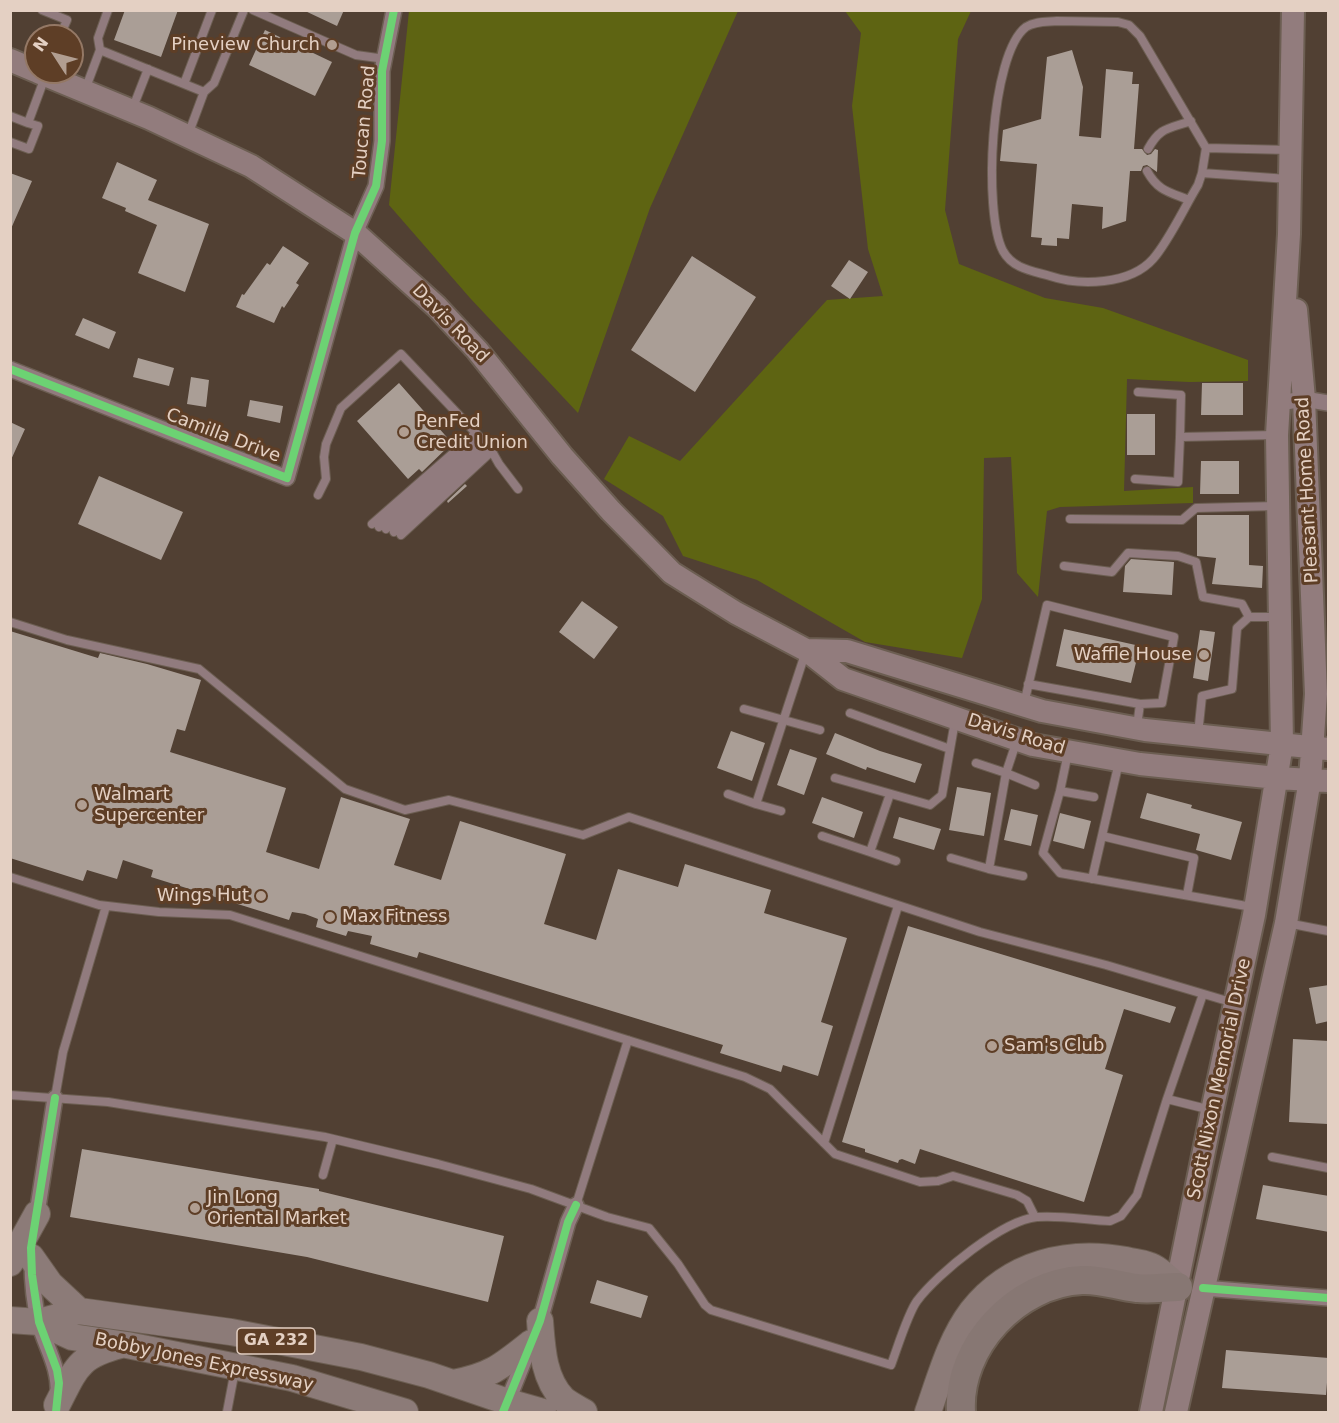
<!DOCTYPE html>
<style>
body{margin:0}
#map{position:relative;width:1339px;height:1423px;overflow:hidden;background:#514033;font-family:"DejaVu Sans",sans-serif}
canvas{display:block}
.frame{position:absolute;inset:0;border:12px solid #e4d0c3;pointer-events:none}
.north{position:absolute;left:24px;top:24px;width:60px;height:60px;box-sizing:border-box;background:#5e3e26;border:2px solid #947865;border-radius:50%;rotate:306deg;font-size:16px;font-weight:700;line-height:24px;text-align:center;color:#e4d0c3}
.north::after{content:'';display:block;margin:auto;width:21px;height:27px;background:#b19e91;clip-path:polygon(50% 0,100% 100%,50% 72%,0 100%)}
</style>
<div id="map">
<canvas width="1339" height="1423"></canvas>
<div class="frame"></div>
<div class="north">N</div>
</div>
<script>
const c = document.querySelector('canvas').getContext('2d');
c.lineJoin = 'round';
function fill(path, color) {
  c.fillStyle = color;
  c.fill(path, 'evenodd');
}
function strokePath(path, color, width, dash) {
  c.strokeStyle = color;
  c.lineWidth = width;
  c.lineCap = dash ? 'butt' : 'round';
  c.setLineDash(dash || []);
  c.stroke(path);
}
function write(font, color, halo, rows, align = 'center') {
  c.font = font + ' "DejaVu Sans",sans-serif';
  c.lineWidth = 6;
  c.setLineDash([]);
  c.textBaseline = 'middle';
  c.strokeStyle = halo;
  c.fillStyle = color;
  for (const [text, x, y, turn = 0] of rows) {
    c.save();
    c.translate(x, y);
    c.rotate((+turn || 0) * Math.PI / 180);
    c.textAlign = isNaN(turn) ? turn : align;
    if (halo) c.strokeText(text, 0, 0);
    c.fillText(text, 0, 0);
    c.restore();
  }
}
fill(new Path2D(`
 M409 11H738L650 208 578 413 470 298 389 205Z
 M845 11H971L958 39 945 210 959 264 1045 298 1103 308 1248 360V381L1189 382 1127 379 1124 491 1193 487V503L1060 507 1047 511 1038 597 1017 573 1011 457 984 458 982 599 962 658 865 642 757 580 683 556 663 516 604 479 629 436 680 461 827 300 883 296 868 249 852 106 861 33Z`), '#5e6412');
fill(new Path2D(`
 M125 10H178L161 57 114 40Z
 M303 10H344L337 26Z
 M265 30 332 62 315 96 249 65Z
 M1072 50 1083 87 1079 136 1101 138 1106 69 1133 72 1132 84H1139L1134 149H1142L1147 155 1151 154 1155 149 1158 150 1157 172 1147 165 1143 166 1141 171H1130L1126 221 1102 229 1103 207 1072 204 1069 239 1057 238V246L1041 245 1042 238 1031 237 1037 164 1000 161 1003 130 1041 119 1047 57Z
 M117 162 157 180 148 200 209 224 185 292 138 273 157 225 125 211 126 208 102 198Z
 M10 173 32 181 10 231Z
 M283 246 309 263 296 283 299 285 284 308 282 306 274 323 236 307 242 294 244 295 267 263 270 265Z
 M692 256 756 297 695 392 631 350Z
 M849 260 868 272 850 299 831 286Z
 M83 318 116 332 109 349 75 335Z
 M138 358 174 368 169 386 133 377Z
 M191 377 209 380 206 407 187 404Z
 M399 383 452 443 422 472 419 469 408 479 357 421Z
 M1202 383H1243V415H1201Z
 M250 400 283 406 280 423 247 416Z
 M1127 414H1155V455H1127Z
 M10 422 25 429 10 462Z
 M1201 461H1239V494H1200Z
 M99 476 183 512 161 560 78 524Z
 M465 484 467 486 448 503 447 501Z
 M1197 515H1249V565L1263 566 1262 588 1212 584 1216 558 1197 556Z
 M1131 559 1174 562 1172 595 1123 592 1125 566Z
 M582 601 618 627 594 659 559 632Z
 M1064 629 1140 646 1131 683 1056 666Z
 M1200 630 1215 632 1208 681 1193 678Z
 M10 631 98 658 100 653 147 664 201 680 185 731 177 729 170 752 286 788 266 852 319 869 341 797 410 819 394 865 441 880 460 821 566 854 544 924 596 940 618 869 678 887 685 864 771 890 764 913 847 938 821 1022 833 1026 818 1076 783 1065 781 1072 720 1053 723 1045 419 952 417 958 370 944 372 936 348 931 346 936 316 927 318 919 305 914 292 912 289 920 151 877 153 870 123 860 117 879 87 870 83 881 10 858Z
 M731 731 765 743 752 781 717 768Z
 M835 733 880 751 922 764 915 783 867 767 866 770 826 754Z
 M790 749 817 758 804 795 777 785Z
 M957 787 991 793 984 836 949 830Z
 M1147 793 1192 805 1191 808 1242 822 1231 860 1196 850 1200 834 1140 818Z
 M822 797 863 812 854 838 812 823Z
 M1011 809 1038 815 1031 846 1004 840Z
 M1060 813 1091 821 1084 849 1053 841Z
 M899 817 941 829 934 850 893 838Z
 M908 926 1176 1007 1170 1023 1124 1009 1105 1069 1123 1075 1084 1202 920 1149 915 1164 902 1159 899 1160 898 1163 865 1152V1149L842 1142Z
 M1329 985V1021L1316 1024 1309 988Z
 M1293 1039 1329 1041 1328 1124 1289 1122Z
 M82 1149 319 1189V1191L504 1236 488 1302 307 1257 70 1217Z
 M1263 1185 1329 1196V1232L1256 1219Z
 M597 1280 648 1296 641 1318 590 1303Z
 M1226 1350 1329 1358 1326 1395 1222 1388Z`), '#aa9e96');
const service = new Path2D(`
 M42 10 67 20 60 36
 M253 10 356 55 385 59
 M1057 21 1118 22 1129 25 1140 36 1206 148 1202 173 1198 185C1185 206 1169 241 1153 259 1130 285 1080 286 1050 276 1033 271 1013 269 1003 251 983 213 990 54 1026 27 1035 21 1047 22 1057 21Z
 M100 50 98 38 108 10
 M184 84 212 10
 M85 90 100 50 204 92 188 135
 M204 92 214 83 244 10
 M132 110 148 69
 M10 116 28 123 45 77
 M10 142 29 149 38 126 28 123
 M1206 148 1289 150
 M1148 149C1160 127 1168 129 1191 121
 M1147 171C1158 191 1169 192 1189 200
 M1202 173 1288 179
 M1138 392 1181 395 1180 437 1275 435
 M1135 479 1178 482 1180 437
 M318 495 326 479 324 457 326 444 341 408 401 354 490 448 499 464 518 489
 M1070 519 1182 520 1196 508 1277 506
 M372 524 476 433
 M379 527 480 437
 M386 529 484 442
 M394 532 488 446
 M401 535 492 451
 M1064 566 1112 572 1128 553 1178 556 1196 562 1203 597 1242 604 1249 617
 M10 622 67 640 199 669 345 789 405 810 449 800 583 835 629 817 980 932 1106 965 1234 1003
 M1024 704 1047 605 1174 637 1162 703 1140 704 1028 684
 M744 709 820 730
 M850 713 950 749
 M1137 726 1140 704
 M1198 734 1202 696 1232 689 1237 628 1249 617H1276
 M1068 753 1060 791 1043 853 1060 873 1252 907
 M976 763 1006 773 1035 785
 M835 778 930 805 942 795 955 721
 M1060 791 1094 797
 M728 794 756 804 805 654
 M756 804 781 811
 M822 836 870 852 890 794
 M1102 836 1194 858 1187 895
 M870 852 896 861
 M951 858 989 869 1006 773 1017 740
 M989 869 1023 876
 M10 877 99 905 159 912 230 915 745 1077 770 1089 835 1154 920 1182 938 1181 953 1176 1017 1195 1027 1201 1035 1217
 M1092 879 1119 762
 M1287 923 1328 931
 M10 1095 108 1102 325 1137 438 1164 531 1189 607 1217 649 1228 678 1264 705 1305 711 1310 891 1365C897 1349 908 1313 917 1301 937 1274 1003 1220 1037 1217 1060 1215 1087 1220 1110 1221L1121 1216 1137 1195 1167 1099 1211 1110
 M55 1098 63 1052 106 906
 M1167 1099 1203 994
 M824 1143 898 906
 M1272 1157 1328 1168
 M323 1175 333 1139
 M576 1205 628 1040
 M227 1412 235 1370`);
const minor = new Path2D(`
 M10 369 287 478 355 233 376 186 382 141V71L394 10
 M1279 403 1304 399 1328 403
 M36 1220 55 1098
 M32 1261C32 1281 34 1303 39 1323 46 1348 60 1368 58 1395
 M1203 1288 1328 1298
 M505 1408 540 1321 568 1222 576 1205`);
const secondary = new Path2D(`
 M10 60 36 71
 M38 72 149 118 251 166 355 233 437 307 477 350 562 456 611 511 672 573 736 613 806 650 843 679 1033 745 1140 764 1277 778 1328 781
 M806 650 847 651 1042 711 1145 730 1328 749
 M1151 1412 1212 1111 1254 915 1282 744 1277 435 1289 234 1293 10
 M1176 1412 1286 923 1310 779 1316 694 1304 399 1296 310`);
const primary = new Path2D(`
 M31 1257 50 1284 79 1311
 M10 1263 37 1214
 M10 1320 39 1322 79 1311 231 1332 361 1357 429 1375 508 1402 543 1412
 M540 1321C542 1347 543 1378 563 1399 569 1404 577 1408 584 1412
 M39 1322 72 1337 127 1345 292 1378 405 1412
 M453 1383C491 1376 502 1366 531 1343
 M57 1405C76 1368 78 1356 121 1345
 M928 1412C940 1378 950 1340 972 1311 1010 1263 1068 1249 1126 1260 1133 1262 1141 1262 1148 1265 1159 1268 1169 1280 1178 1287`);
const motorway = new Path2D(`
 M961 1412C957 1346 1017 1283 1082 1280 1101 1279 1118 1286 1137 1288 1150 1290 1165 1287 1178 1287`);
strokePath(service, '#6c5e52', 10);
strokePath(minor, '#6c5e52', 18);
strokePath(secondary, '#6c5e52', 26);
strokePath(primary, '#6c5e52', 28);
strokePath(motorway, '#6c5e52', 32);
strokePath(service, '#917b7e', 8);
strokePath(minor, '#917b7e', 15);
strokePath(secondary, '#927c7d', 22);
strokePath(primary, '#8c7b78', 26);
strokePath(motorway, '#877773', 28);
strokePath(new Path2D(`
 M10 369 287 478 355 233 376 186 382 141V71L394 10
 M55 1098 31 1248 32 1275 39 1322 57 1370 59 1383 56 1412
 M1203 1288 1328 1298
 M503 1412 540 1321 568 1222 576 1205`), '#6cd273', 8);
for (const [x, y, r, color] of [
 [332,45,6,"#b19e91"],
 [404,432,6,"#b19e91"],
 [1204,655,6,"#b19e91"],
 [82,805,6,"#b19e91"],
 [261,896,6,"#b19e91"],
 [330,917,6,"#b19e91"],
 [992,1046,6,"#b19e91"],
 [195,1208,6,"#b19e91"]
]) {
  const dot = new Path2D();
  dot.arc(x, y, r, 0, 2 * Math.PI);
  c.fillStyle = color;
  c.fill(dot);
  strokePath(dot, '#5e3e26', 2);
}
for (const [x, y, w] of [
 [276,1341,78]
]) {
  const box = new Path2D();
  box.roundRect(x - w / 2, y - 13, w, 26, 4.5);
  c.fillStyle = '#5e3e26';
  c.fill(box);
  strokePath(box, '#e4d0c3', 1.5);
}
write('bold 16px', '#e4d0c3', null, [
 ["GA 232",276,1341]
]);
write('18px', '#e4d0c3', '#5e3e26', [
 ["Pineview Church",320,45,"right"],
 ["PenFed",416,422],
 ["Credit Union",416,443],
 ["Waffle House",1192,655,"right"],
 ["Walmart",94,795],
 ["Supercenter",94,816],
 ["Wings Hut",249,896,"right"],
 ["Max Fitness",342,917],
 ["Sam's Club",1004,1046],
 ["Jin Long",207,1198],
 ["Oriental Market",207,1219]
], 'left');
write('18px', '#e4d0c3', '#5e3e26', [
 ["Toucan Road",365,122,-85],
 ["Davis Road",450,324,46],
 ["Camilla Drive",223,436,21],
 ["Pleasant Home Road",1308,490,-93],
 ["Davis Road",1016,735,17],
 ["Scott Nixon Memorial Drive",1220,1079,-78],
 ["Bobby Jones Expressway",204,1363,12]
]);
</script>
